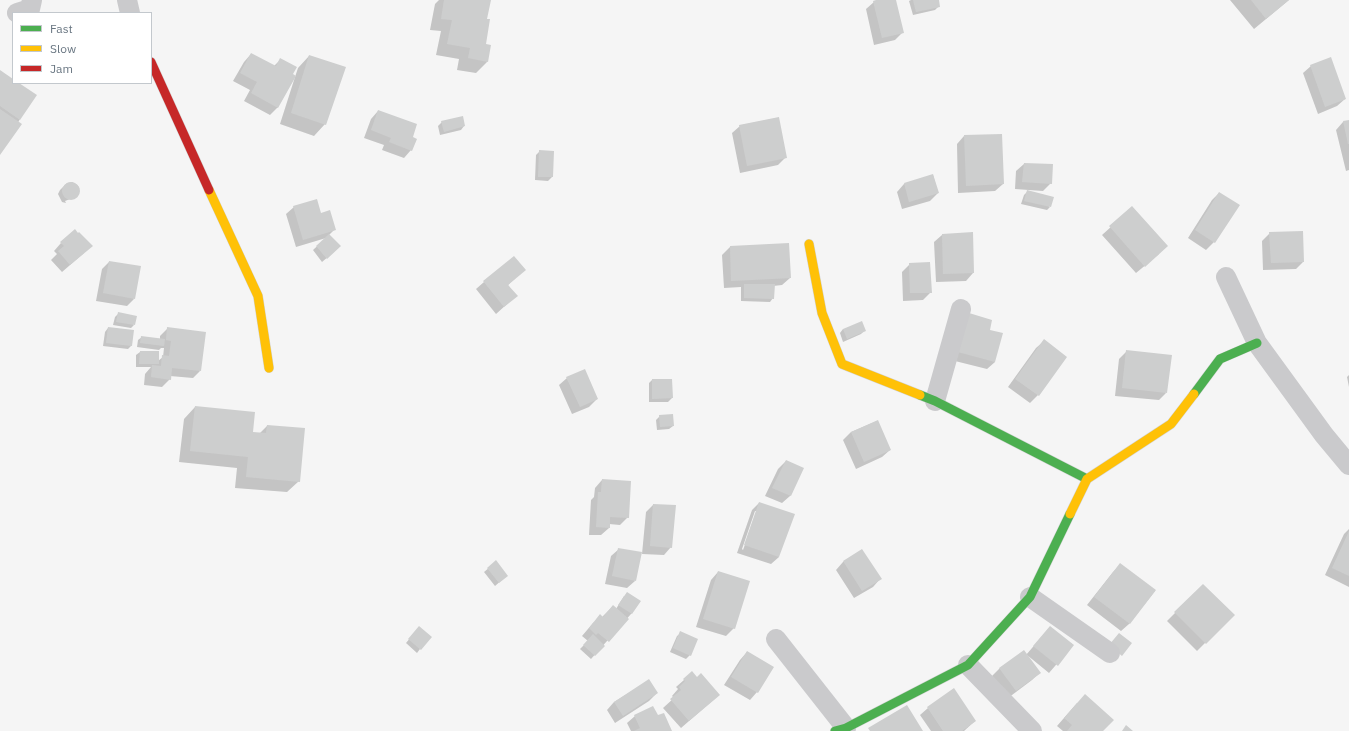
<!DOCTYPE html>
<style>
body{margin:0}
#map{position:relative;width:1349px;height:731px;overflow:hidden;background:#f5f5f5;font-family:"IBM Plex Sans",sans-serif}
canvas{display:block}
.legend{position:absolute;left:12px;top:12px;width:140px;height:72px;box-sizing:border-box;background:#fff;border:1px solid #c3c8cd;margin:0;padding:5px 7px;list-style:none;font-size:12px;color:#687581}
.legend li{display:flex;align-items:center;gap:8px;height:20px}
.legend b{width:20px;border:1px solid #c3c8cd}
</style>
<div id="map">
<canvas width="1349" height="731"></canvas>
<ul class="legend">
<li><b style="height:5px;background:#4caf50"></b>Fast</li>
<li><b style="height:5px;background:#ffc107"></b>Slow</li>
<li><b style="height:5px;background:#c62828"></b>Jam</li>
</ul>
</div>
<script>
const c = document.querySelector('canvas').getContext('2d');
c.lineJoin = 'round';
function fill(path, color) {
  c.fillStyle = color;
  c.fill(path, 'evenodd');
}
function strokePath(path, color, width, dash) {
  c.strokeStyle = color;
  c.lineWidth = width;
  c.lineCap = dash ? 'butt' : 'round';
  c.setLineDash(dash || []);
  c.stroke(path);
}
fill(new Path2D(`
 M439 0H488L485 45 487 62 476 73 457 70 459 59 436 55 441 31 430 30 435 4Z
 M881 0H895L903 32 895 40 874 45 866 9 874 2Z
 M911 0H938L939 6 935 10 913 15 909 1Z
 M1230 0H1289L1254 29Z
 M251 54 274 66 280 60 291 74 295 77 298 68 309 56 325 124 314 136 280 124 295 77 278 107 270 115 244 101 250 90 233 81 244 62Z
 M1311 66 1345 99 1337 106 1318 114 1303 73Z
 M0 72 13 80V83H17L20 119 0 154Z
 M378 111 411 138V150L404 158 382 150 384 145 364 138 371 119Z
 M1349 121V170L1346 171 1336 130 1343 122Z
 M442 122 464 126 461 130 440 135 438 126Z
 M740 126 786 157 778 165 740 173 732 133Z
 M964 136 1003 184 995 191 958 193 957 144Z
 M540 151 552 177 548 181 535 180 536 155Z
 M1024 164 1051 183 1043 191 1015 189 1016 171Z
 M933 175 938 193 930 201 902 209 897 192 904 184Z
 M72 182 76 184 79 187 78 196 65 201 66 203 62 202 58 194 60 190 67 183Z
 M1027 192 1050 207 1047 210 1021 204 1024 195Z
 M1219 193 1238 205 1214 242 1206 250 1188 238 1212 200Z
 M294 207 320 214 334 230 329 235 336 250 322 262 313 250 326 238 296 247 286 214Z
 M1132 208 1159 254 1136 273 1102 235Z
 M972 233 973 273 966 281 936 282 934 242 942 235Z
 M1270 233 1303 262 1296 269 1263 270 1262 241Z
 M61 243 84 253 62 272 51 260 57 254 54 251Z
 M788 245 790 278 782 285 773 286V298L770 302 741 301V287L724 288 722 255 730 247Z
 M109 262 134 299 127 306 96 301 102 269Z
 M910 264 931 292 923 300 903 301 902 272Z
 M524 270 508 285 516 296 496 314 476 289 484 282Z
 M119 313 134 325 131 328 113 325 115 317Z
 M962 322 988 330 995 362 987 369 951 360Z
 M108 328 132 345 128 349 103 346 105 332Z
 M168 328 200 371 193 378 170 376V379L162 387 144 385 145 374 151 367H136V355L140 352 158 361 163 357 164 348H161L159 350 137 347 138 340 142 337 160 339V336Z
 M843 329 864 331 861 334 843 342 840 333Z
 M1044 341 1066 357 1038 395 1030 403 1008 387 1036 348Z
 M1127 351 1166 393 1159 400 1115 396 1119 359Z
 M1349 375V387L1347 377Z
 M567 378 597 399 589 407 572 414 559 385Z
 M652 380 672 398 668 402H649V383Z
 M195 407 252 433H260L267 426 299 481 287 492 235 488 237 468 179 462 184 419Z
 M660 416 673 426 669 429 657 430 656 420Z
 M877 421 890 450 882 457 856 469 843 440 851 432Z
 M786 461 802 469 790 496 782 503 765 496 778 469Z
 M602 480 628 517 620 525 609 524V528L601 535H589L591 500 594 497 595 488Z
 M759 503 779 557 771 564 737 553 752 510ZM755 511H757L743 550 742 549Z
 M653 505 671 547 664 555 642 554 646 512Z
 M1349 529V587L1325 575 1344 534Z
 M619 549 635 581 627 588 605 584 611 556Z
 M862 550 880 579 873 587 854 598 836 570 843 562Z
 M496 562 503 579 495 586 484 572Z
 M1120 565 1155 591 1129 624 1121 631 1087 605 1113 572Z
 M718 572 734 628 726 636 696 627 711 580Z
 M1203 585 1233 615 1197 651 1167 621Z
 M624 596 640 601 631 614 591 659 580 649 588 641 582 636 593 623 602 617 613 606 616 609Z
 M1050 627 1073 645 1049 673 1027 655 1039 673 1032 680 1008 698 992 676 1000 668 1026 655Z
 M416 631 420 649 417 653 406 643Z
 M681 633 690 655 686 659 670 652 677 636Z
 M747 652 757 692 750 700 724 685 740 660Z
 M697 678 719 695 681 728 663 708 674 698 672 696 678 689 676 687 684 680Z
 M648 681 657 693 649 701 615 723 607 710 614 702Z
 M1077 703 1102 731H1063L1057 726Z
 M928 708 975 721 964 731H931L920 715Z
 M635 716 657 717 671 731H631L627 723Z`), '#0003');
fill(new Path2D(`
 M444 0H491L487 19H490L486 44 491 45 488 62 468 58 470 48 447 44 452 20 441 19Z
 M876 0H896L904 33 882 38 873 1Z
 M913 0H939L940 7 916 12Z
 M1251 0H1289L1266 19Z
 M251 53 276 66 280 58 297 67 293 74 296 76 278 108 251 93 257 82 240 73Z
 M309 55 346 67 326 125 291 113Z
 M1331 57 1346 99 1325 107 1310 65Z
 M0 70 13 79V83H19L37 95 20 120 0 106Z
 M0 109 22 124 0 155Z
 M378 110 417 124 413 137 417 139 412 151 389 142 391 138 371 130Z
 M463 116 465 126 444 132 441 121Z
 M779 117 787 158 747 166 739 125Z
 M1349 120V144H1348L1343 121Z
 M1002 134 1004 184 966 186 964 135Z
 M539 150 554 151 553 177H538Z
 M1024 163 1053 164 1052 184 1022 182Z
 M933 174 939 193 909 202 904 183Z
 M62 191a9 9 0 1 1 18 0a9 9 0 1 1-18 0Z
 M1027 190 1054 197 1051 207 1024 201Z
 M1219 192 1240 205 1215 243 1195 230Z
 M317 199 321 213 330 210 336 230 303 240 293 206Z
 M1132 206 1168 246 1145 267 1109 226Z
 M75 229 78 233 79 232 93 246 70 265 58 251 64 246 60 242Z
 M1303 231 1304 262 1271 263 1269 232Z
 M973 232 974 273 943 274 942 234Z
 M329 234 341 246 327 259 316 246Z
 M789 243 791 278 731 281 730 246Z
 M514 256 526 270 508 285 518 296 504 307 483 281Z
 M109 261 141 266 135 299 103 293Z
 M930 262 932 293H910L909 263Z
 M744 284H775L774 299 744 298Z
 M118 312 137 316 135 325 116 322Z
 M969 313 992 320 990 330 1003 333 995 362 958 352Z
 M862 321 866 331 847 339 843 329Z
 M108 327 134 330 132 346 106 343Z
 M167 327 206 332 201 371 172 368 171 380 151 377 152 365 161 366 162 355 169 356 171 341 166 340Z
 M141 336 165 339 164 346 140 343Z
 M1044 339 1067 357 1039 396 1015 379Z
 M1126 350 1172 355 1167 393 1122 388Z
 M140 351H159V364H139Z
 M585 369 598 399 580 407 566 377Z
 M652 379H672L673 398 652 399Z
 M195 406 255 412 253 432 266 433 267 425 305 428 300 482 246 477 248 457 190 451Z
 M673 414 674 426 660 427 659 415Z
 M878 420 891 450 864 462 851 432Z
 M786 460 804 468 791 496 772 488Z
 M602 479 631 481 629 518 610 517V528L596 527 598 492H601Z
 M759 502 795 514 779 557 744 545Z
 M653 504 676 505 672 548 650 546Z
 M1349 531V576L1332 568Z
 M618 548 642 552 636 581 612 576Z
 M862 549 882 579 862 591 843 561Z
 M496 560 508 576 499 583 487 568Z
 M1120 563 1156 590 1130 624 1094 597Z
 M718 571 750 581 735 629 703 619Z
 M1203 584 1235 615 1206 644 1174 612Z
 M627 592 641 601 632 614 618 605Z
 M613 605 629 619 609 642 598 633 596 635 589 628 600 614 603 617Z
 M419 626 432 637 421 650 408 639Z
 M1050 626 1074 645 1058 666 1033 646Z
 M680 631 698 639 691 656 673 648Z
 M1119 633 1132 643 1122 656 1109 645Z
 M593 634 605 646 595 656 583 645Z
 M1024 650 1041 673 1016 691 999 668Z
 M747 651 774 667 758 693 731 677Z
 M692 671 697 677 701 673 720 695 689 721 670 699 681 690 679 687 685 681 683 679Z
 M649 679 658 693 623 716 614 702Z
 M954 688 976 721 962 731H943L927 707Z
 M1085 694 1114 720 1103 731H1067L1072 725 1064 718Z
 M907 705 923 731H870L868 728Z
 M653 706 658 715 664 713 672 731H634L640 728 634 715Z
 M1126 725 1133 731H1122Z`), '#cdcece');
const fast = new Path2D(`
 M1194 394 1220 359 1257 343
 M920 395 935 401 1087 479
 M835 731 846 728 968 665 1030 597 1070 514`);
const slow = new Path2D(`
 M209 190 258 296 269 368
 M809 244 822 313 842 364 920 395
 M1070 514 1087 479 1171 424 1194 394`);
const jam = new Path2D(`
 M151 62 209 190`);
strokePath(fast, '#d2d3d3', 10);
strokePath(slow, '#d2d3d3', 10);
strokePath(jam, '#d2d3d3', 10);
strokePath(new Path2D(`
 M127 0 130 13
 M17 13 30 9 32 0
 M1226 277 1257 343 1324 435 1349 465
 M935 401 961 309
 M1030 597 1110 653
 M776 639 846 728
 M968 665 1032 731`), '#cacacc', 20);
strokePath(fast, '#4caf50', 9);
strokePath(slow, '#ffc107', 9);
strokePath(jam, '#c62828', 9);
</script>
